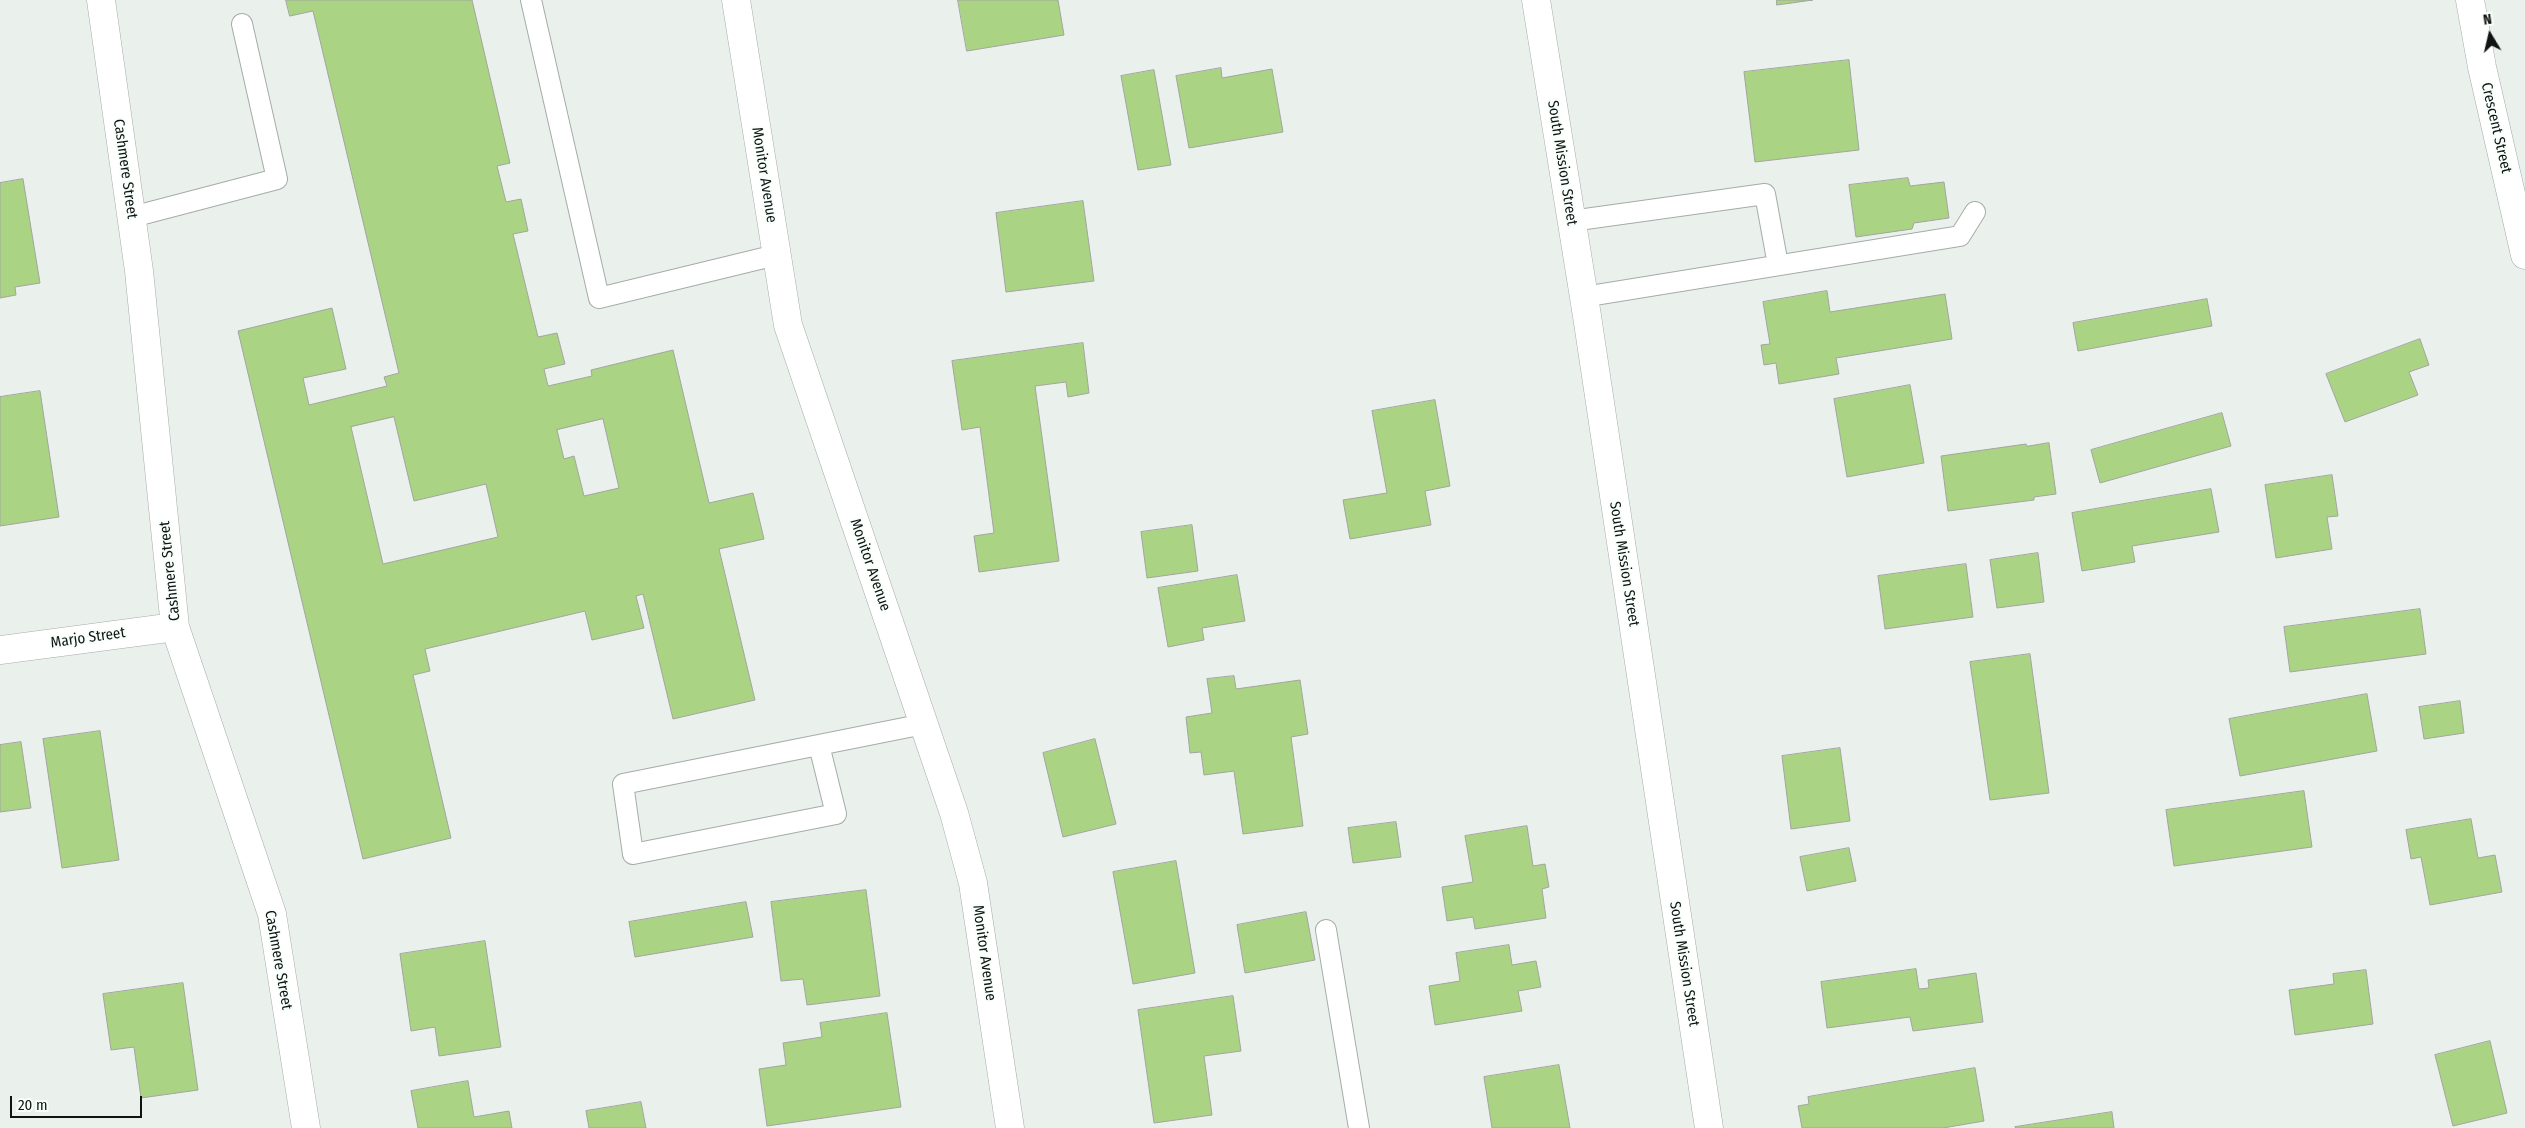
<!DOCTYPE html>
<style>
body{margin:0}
#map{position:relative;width:2525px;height:1128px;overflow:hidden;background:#eaf1ed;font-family:"Fira Sans Condensed",sans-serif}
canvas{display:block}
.north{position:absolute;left:2465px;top:10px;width:50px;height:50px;-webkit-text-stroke:4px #f7fffb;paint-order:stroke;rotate:351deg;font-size:14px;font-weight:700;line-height:20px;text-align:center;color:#111312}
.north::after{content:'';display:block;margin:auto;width:18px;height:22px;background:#111312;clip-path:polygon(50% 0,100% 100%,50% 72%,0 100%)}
.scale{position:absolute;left:10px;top:1096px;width:132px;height:22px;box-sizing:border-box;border:2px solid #111312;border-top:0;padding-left:6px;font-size:15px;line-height:18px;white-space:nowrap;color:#111312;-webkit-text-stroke:4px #f7fffb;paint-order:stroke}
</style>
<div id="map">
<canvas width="2525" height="1128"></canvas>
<div class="north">N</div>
<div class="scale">20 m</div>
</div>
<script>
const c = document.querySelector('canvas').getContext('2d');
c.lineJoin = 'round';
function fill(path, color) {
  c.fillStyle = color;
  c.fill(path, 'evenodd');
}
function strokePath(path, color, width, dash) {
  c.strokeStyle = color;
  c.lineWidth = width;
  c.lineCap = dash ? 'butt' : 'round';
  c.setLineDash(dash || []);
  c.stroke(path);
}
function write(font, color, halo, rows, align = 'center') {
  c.font = font + ' "Fira Sans Condensed",sans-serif';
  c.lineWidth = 4;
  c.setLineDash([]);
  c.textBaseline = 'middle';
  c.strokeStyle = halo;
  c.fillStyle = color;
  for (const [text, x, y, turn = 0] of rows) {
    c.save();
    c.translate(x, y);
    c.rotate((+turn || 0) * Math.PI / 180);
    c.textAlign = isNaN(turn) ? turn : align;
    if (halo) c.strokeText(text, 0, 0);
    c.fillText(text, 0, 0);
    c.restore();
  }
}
const building = new Path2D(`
 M286 0H472L510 163 497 166 506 202 521 199 528 231 513 234 538 337 557 333 565 364 544 369 548 386 592 376 591 370 673 350 709 503 753 493 764 539 719 549 755 700 673 719 643 594 636 596 644 628 592 640 585 611 425 649 430 671 413 675 451 838 363 859 238 331 332 308 346 369 303 378 309 405 387 386 384 377 399 373 313 11 290 16ZM394 417 414 501 486 484 498 537 383 564 351 427ZM603 419 619 488 584 496 574 456 564 459 557 430Z
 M958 0H1058L1064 35 967 51Z
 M1777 0H1813L1777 5Z
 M1849 60 1859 150 1755 162 1744 72Z
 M1221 68 1222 78 1272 69 1283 132 1189 148 1176 76Z
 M1154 70 1171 165 1138 170 1121 76Z
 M1908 178 1910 186 1944 182 1949 218 1914 223 1912 229 1856 237 1849 185Z
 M23 179 40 283 15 287 16 295 0 298V183Z
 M1083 201 1094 281 1006 292 996 213Z
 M1827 291 1830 312 1945 294 1952 339 1836 358 1839 374 1779 384 1776 363 1764 365 1761 345 1770 344 1763 302Z
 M2207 299 2212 326 2078 351 2073 323Z
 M2420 339 2429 365 2409 372 2418 395 2345 422 2326 374Z
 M1083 343 1089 393 1068 397 1066 382 1035 386 1059 561 979 572 974 536 994 533 980 427 962 430 952 361Z
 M1910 385 1924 463 1847 477 1834 399Z
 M40 391 59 517 0 526V397Z
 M1435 400 1450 486 1425 491 1431 525 1350 539 1343 500 1387 493 1372 411Z
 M2222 413 2231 446 2100 483 2091 450Z
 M2049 443 2056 494 2034 497V500L1948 511 1941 456 2026 444 2027 446Z
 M2332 475 2338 516 2327 517 2332 549 2276 558 2265 485Z
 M2211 489 2219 532 2132 546 2135 562 2082 571 2072 513Z
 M1192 525 1198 571 1147 578 1141 532Z
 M2038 553 2044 602 1997 608 1990 560Z
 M1966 564 1973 617 1885 629 1878 576Z
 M1237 575 1245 621 1202 628 1204 640 1168 647 1158 588Z
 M2420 609 2426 654 2290 672 2284 627Z
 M2030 654 2049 793 1990 800 1970 662Z
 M1234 676 1236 689 1300 680 1308 734 1291 737 1303 826 1243 834 1234 771 1204 775 1201 752 1190 753 1186 717 1212 713 1207 679Z
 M2367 694 2377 751 2240 776 2229 719Z
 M2460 701 2464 733 2424 739 2419 707Z
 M100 731 119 860 62 868 43 739Z
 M1095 739 1116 824 1063 837 1043 753Z
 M21 742 31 808 0 812V745Z
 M1840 748 1850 821 1791 829 1782 756Z
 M2304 791 2312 847 2174 866 2166 810Z
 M2471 819 2478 858 2495 855 2502 892 2430 905 2421 857 2411 859 2406 830Z
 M1396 822 1401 857 1353 863 1348 828Z
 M1527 826 1533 866 1545 864 1549 887 1542 889 1546 918 1475 929 1473 917 1447 921 1442 887 1473 882 1465 836Z
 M1849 848 1856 881 1807 891 1800 857Z
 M1176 861 1195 973 1133 984 1113 872Z
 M866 890 880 996 807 1005 803 979 781 981 771 902Z
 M746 902 753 937 635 957 629 922Z
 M1306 912 1315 960 1245 973 1237 925Z
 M485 941 501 1047 439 1056 435 1027 411 1031 400 954Z
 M1509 945 1512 965 1536 961 1541 987 1518 991 1522 1011 1435 1025 1429 986 1460 981 1456 953Z
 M1916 969 1919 989 1929 988 1928 980 1976 973 1983 1022 1913 1031 1910 1017 1827 1028 1821 982Z
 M2366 970 2373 1024 2295 1035 2289 990 2334 984 2333 974Z
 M183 983 198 1090 141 1098 134 1047 111 1050 103 994Z
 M1233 996 1241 1051 1204 1056 1212 1115 1154 1123 1138 1010Z
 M887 1013 901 1107 767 1126 759 1069 786 1065 783 1043 822 1037 820 1023Z
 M2490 1041 2507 1113 2453 1126 2435 1055Z
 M1559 1065 1570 1128H1492L1484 1077Z
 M1975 1068 1984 1121 1943 1128H1802L1798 1106 1809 1104 1808 1097Z
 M468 1081 474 1117 509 1111 512 1128H418L411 1091Z
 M641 1102 646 1128H589L586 1111Z
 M2112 1112 2114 1128H2016L2015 1127Z`);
fill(building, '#aad383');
strokePath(building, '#a2a59f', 1);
const lane = new Path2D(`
 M531 0 599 298 776 255
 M132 217 277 179 242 24
 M1571 221 1765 194 1778 265
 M1583 297 1960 236 1975 212
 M819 745 836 814 633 854 623 784 924 724
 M1326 930 1359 1128`);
const street = new Path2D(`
 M101 0 139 271 175 627 272 914 306 1128
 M736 0 788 325 954 813 973 883 1010 1128
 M2470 0 2482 67 2525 255
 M0 650 175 627`);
const secondary = new Path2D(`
 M1536 0 1587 316 1709 1128`);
strokePath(lane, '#a5aca8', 22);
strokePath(street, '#a5aca8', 29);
strokePath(secondary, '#a5aca8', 29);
strokePath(lane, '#fff', 20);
strokePath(street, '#fff', 28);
strokePath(secondary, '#fff', 28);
write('15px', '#111312', '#f7fffb', [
 ["Crescent Street",2496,128,77],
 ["South Mission Street",1562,163,81],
 ["Cashmere Street",125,169,82],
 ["Monitor Avenue",764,175,81],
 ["South Mission Street",1624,564,81],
 ["Monitor Avenue",870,565,71],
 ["Cashmere Street",170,571,-96],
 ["Marjo Street",88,638,-8],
 ["Monitor Avenue",984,953,82],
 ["Cashmere Street",278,960,80],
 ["South Mission Street",1684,964,81]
]);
</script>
